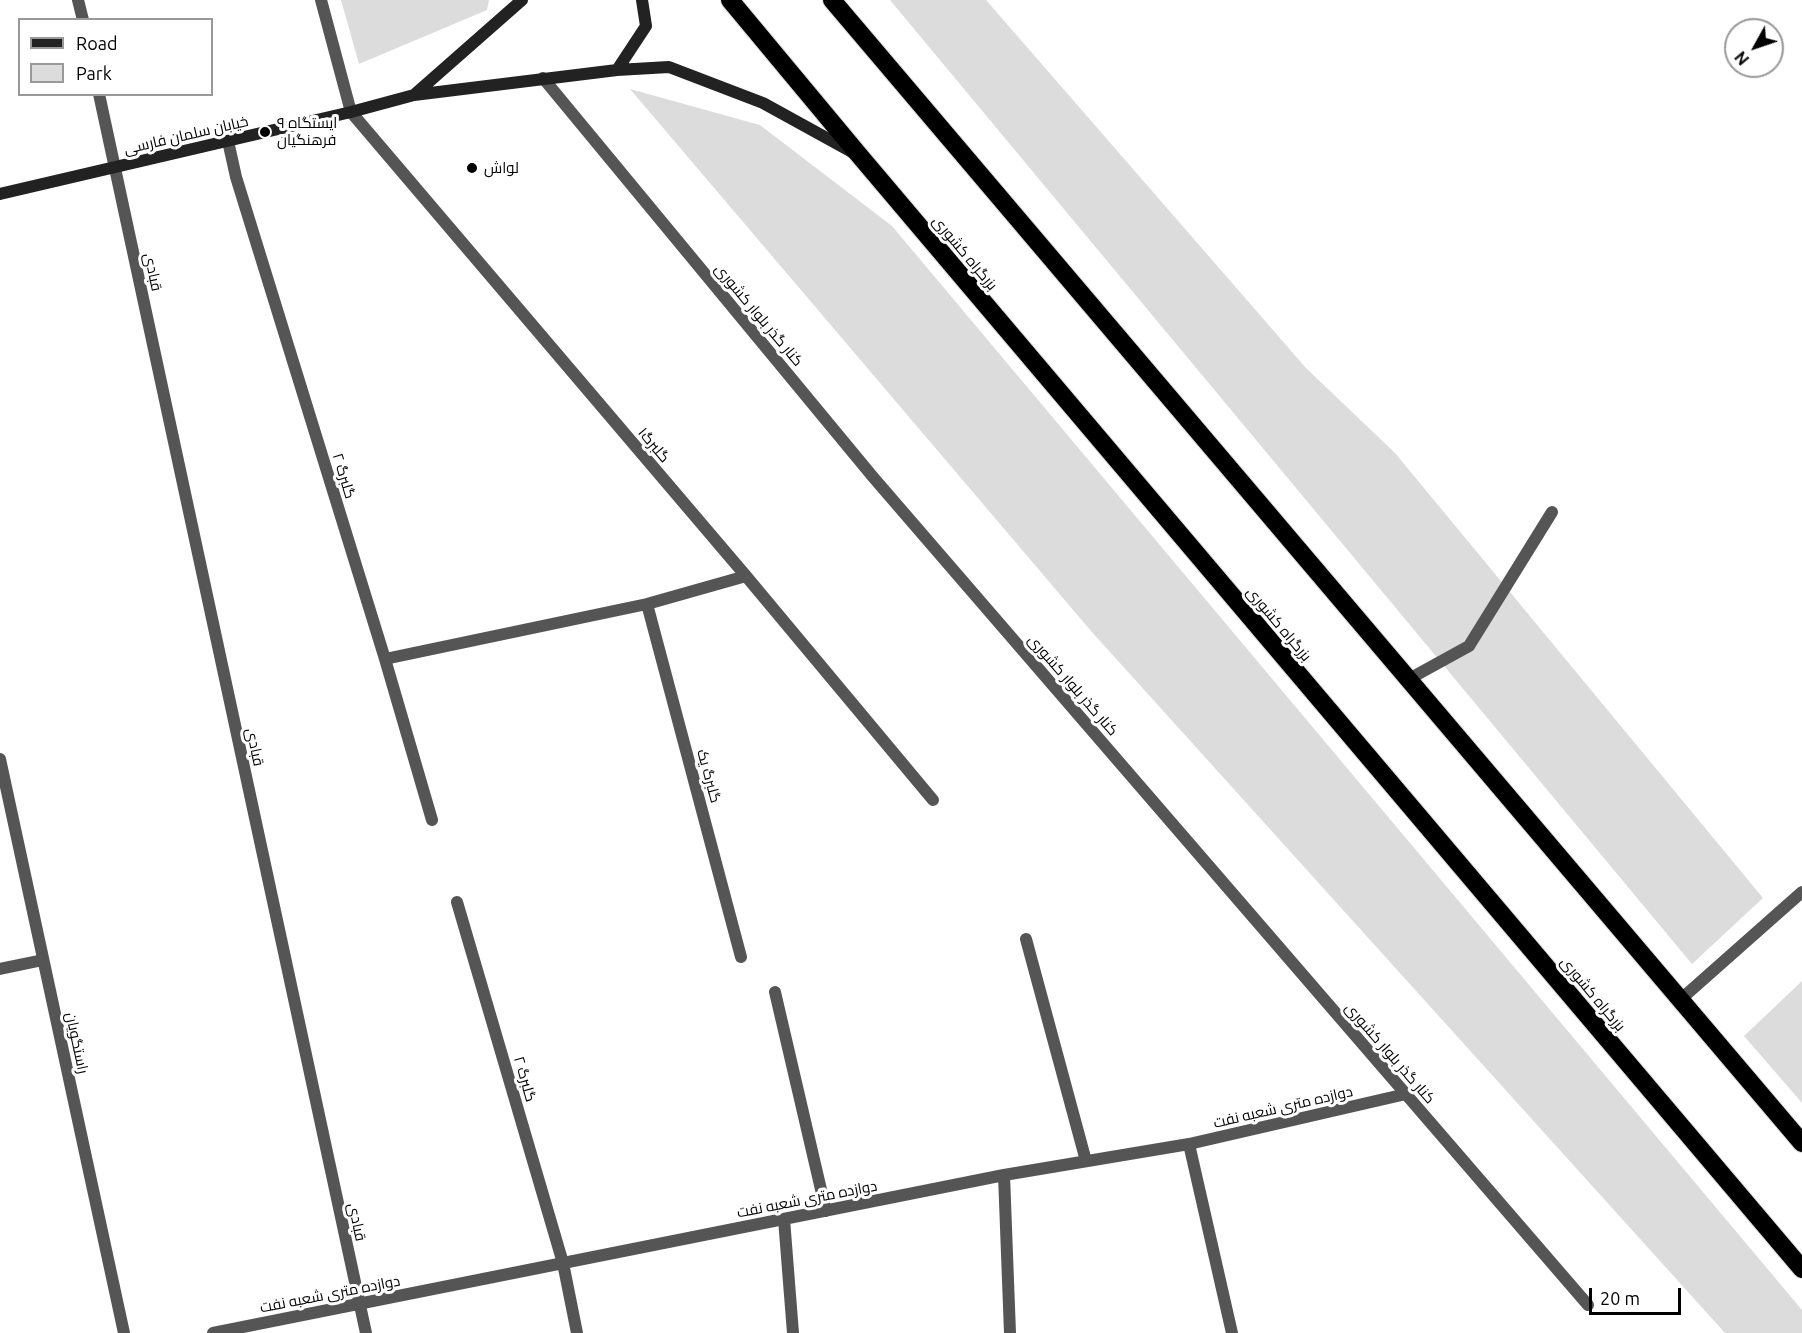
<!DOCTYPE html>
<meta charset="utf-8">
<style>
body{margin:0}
#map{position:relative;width:1802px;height:1333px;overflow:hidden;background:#fff;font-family:Ubuntu,sans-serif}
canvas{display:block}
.legend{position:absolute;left:18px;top:18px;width:195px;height:78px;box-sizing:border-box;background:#fff;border:2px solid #999;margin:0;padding:8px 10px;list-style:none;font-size:18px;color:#000}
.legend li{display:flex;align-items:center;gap:12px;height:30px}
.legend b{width:30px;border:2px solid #999}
.north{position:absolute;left:1724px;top:18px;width:60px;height:60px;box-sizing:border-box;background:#fff;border:2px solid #999;border-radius:50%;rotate:230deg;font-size:16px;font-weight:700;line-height:24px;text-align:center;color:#000}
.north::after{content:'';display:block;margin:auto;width:21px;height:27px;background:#000;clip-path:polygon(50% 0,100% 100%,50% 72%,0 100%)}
.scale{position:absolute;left:1589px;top:1288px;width:92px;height:27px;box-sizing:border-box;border:3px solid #000;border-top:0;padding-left:8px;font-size:18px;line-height:21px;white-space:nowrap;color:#000;-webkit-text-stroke:4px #fff;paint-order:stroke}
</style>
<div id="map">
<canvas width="1802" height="1333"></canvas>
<ul class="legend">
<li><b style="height:8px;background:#222"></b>Road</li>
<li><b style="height:16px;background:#dcdcdc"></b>Park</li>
</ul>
<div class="north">N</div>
<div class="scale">20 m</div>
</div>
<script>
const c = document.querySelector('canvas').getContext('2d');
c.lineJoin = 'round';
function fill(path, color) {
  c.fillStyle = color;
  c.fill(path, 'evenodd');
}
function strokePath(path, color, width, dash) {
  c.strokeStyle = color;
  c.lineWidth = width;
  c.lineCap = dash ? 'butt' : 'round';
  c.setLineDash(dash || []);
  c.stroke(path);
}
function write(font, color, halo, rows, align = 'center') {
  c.font = font + ' Ubuntu,Cairo,sans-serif';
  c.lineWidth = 6;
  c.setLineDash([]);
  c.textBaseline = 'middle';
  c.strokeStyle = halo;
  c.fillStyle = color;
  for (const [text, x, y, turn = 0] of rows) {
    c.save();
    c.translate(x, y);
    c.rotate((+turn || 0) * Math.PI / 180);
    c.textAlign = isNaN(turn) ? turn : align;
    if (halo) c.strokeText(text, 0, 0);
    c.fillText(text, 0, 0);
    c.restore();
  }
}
fill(new Path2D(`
 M341 0H489L487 10 359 64Z
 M890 0H986L1306 368 1395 453 1763 898 1692 964Z
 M630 89 760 125 892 226 1802 1310V1333H1725L1091 631Z
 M1802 981V1103L1744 1036Z`), '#dcdcdc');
const highway = new Path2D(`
 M730 0 859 155 1802 1269
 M832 0 1802 1143`);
strokePath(highway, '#dbdbdb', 20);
strokePath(new Path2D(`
 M1409 679 1469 646 1552 512
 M1680 1000 1802 892`), '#555', 12);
strokePath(new Path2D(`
 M78 0 83 20
 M321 0 351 112 746 576 933 800
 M543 78 873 477 1588 1305
 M99 94 366 1333
 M228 141 236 177 385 659 432 820
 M647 604 741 957
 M385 659 647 604 746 576
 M0 759 124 1333
 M457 902 563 1263 577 1333
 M1026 939 1086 1161
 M0 969 43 960
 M775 992 826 1211
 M1189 1144 1232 1333
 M1004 1175 1010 1333
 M784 1219 793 1333
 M213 1333 1004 1175 1189 1144 1406 1094`), '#555', 12);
strokePath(new Path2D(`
 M617 70 646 26 642 0
 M414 95 522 0
 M0 194 351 112 414 95 617 70 669 67 763 103 852 152`), '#222', 12);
strokePath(highway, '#000', 18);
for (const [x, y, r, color] of [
 [265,132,6,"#000"],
 [472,168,6,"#000"]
]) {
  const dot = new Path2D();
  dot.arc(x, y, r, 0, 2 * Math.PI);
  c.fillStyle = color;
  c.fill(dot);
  strokePath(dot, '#fff', 2);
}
write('15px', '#000', '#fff', [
 ["ایستگاه ۹",277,123],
 ["فرهنگیان",277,140],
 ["لواش",484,168]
], 'left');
write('15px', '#000', '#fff', [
 ["خیابان سلمان فارسی",186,135,-13],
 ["بزرگراه کشوری",965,253,50],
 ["قبادی",153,272,78],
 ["کنار گذر بلوار کشوری",759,315,50],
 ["گلبرگ۱",654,445,50],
 ["گلبرگ ۲",344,476,73],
 ["بزرگراه کشوری",1279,624,50],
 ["کنار گذر بلوار کشوری",1073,685,49],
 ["قبادی",255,747,78],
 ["گلبرگ یک",709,776,75],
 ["بزرگراه کشوری",1593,994,50],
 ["راستگویان",77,1043,78],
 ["کنار گذر بلوار کشوری",1390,1053,49],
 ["گلبرگ ۲",525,1079,74],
 ["دوازده متری شعبه نفت",1283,1107,-13],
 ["دوازده متری شعبه نفت",807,1199,-11],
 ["قبادی",357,1222,78],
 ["دوازده متری شعبه نفت",330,1294,-11]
]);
</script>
